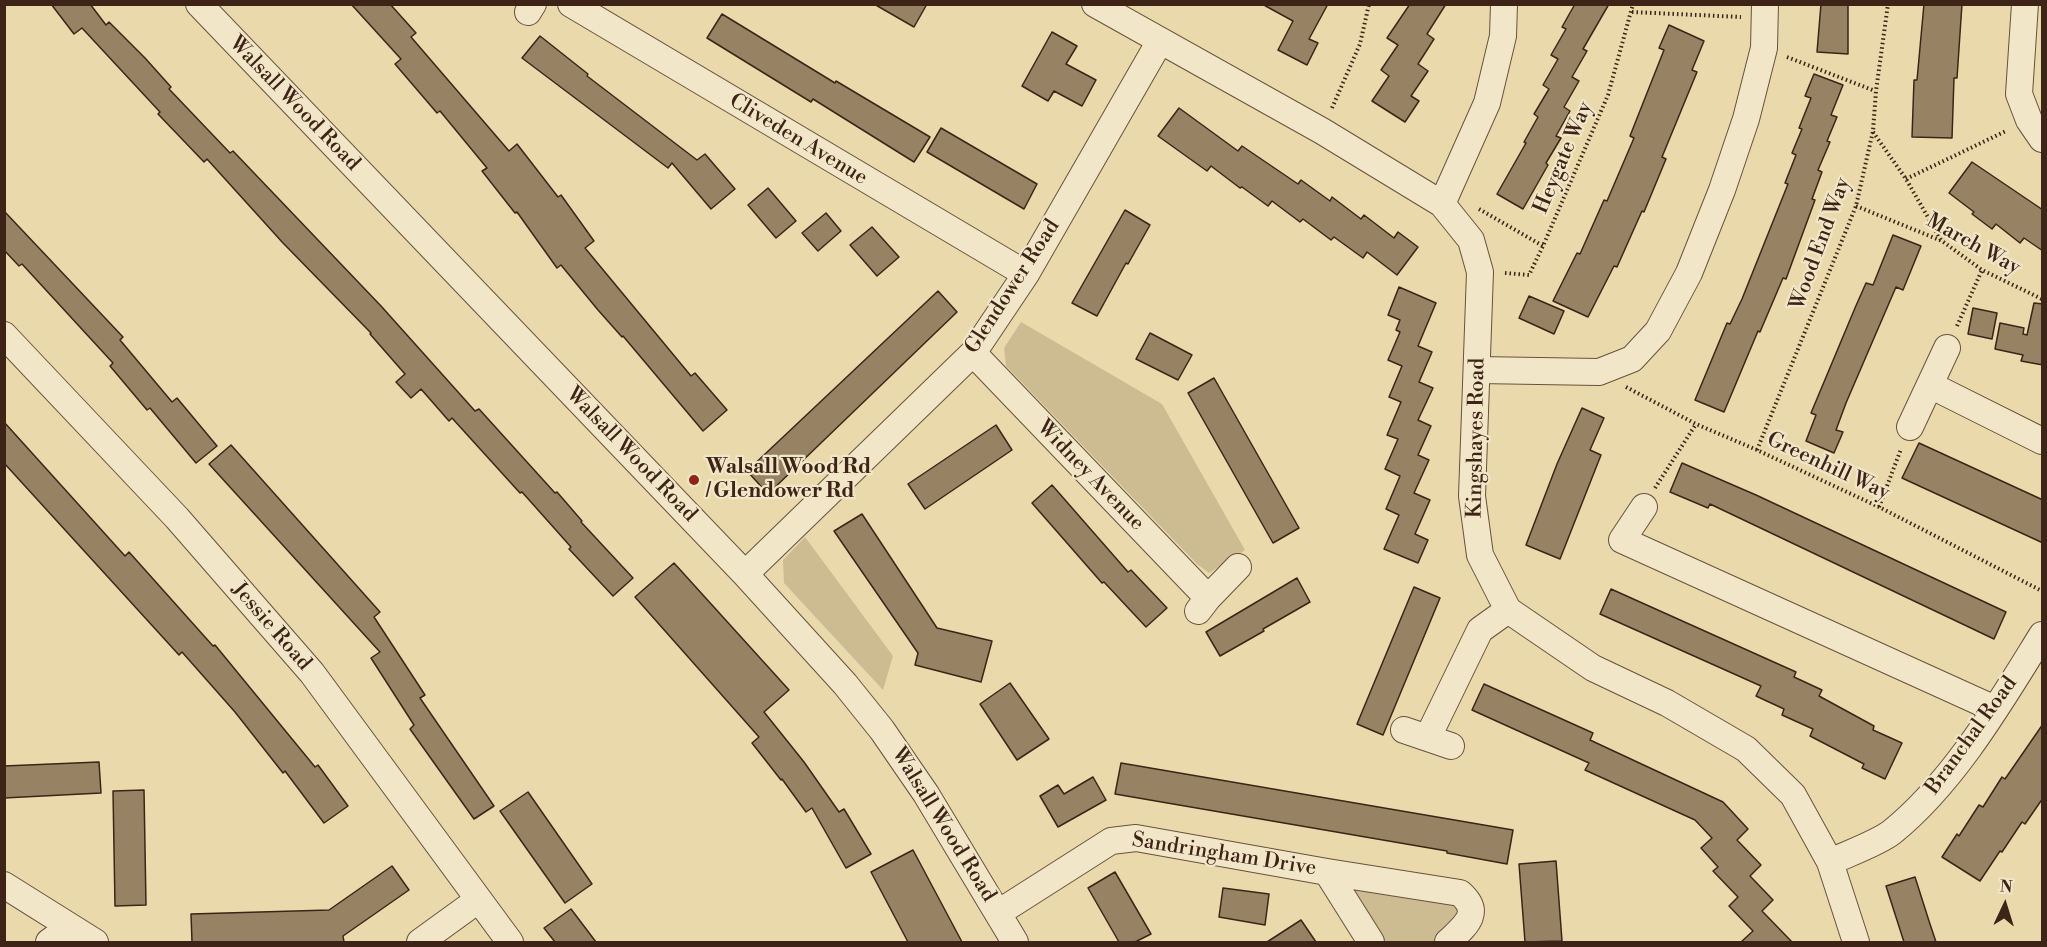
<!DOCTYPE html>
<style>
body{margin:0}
#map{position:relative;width:2047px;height:947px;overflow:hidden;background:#eadaab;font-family:"Libre Bodoni",serif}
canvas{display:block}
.frame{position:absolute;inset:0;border:6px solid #3d2417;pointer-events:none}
.north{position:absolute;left:1975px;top:875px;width:60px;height:60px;-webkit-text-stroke:4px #f1e7c8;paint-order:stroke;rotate:4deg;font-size:16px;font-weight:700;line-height:24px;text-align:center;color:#3d2417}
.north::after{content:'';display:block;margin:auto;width:21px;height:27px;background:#3d2417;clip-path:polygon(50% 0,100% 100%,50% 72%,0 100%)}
</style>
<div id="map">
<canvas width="2047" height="947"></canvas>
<div class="frame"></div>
<div class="north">N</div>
</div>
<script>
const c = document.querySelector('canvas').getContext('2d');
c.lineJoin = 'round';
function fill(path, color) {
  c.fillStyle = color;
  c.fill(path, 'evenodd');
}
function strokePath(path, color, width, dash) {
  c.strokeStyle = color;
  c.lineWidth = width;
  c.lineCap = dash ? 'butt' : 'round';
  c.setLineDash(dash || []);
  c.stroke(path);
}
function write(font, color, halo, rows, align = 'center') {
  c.font = font + ' "Libre Bodoni",serif';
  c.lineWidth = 4.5;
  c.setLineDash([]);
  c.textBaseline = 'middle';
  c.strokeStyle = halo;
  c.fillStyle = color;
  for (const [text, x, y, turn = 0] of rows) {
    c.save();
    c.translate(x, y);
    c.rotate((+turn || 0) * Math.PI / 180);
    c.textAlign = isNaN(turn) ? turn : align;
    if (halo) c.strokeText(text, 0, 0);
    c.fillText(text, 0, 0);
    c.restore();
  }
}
fill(new Path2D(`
 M1021 322 1162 404 1245 550 1209 573 1197 564 1006 366 1004 348Z
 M805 537 893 656 883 690 784 583 783 560Z
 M1353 884 1456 900 1458 920 1434 942H1382L1350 893Z`), '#cdbb92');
const building = new Path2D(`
 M51 4H90L106 25 109 22 145 58 171 87 169 89 230 153 233 151 381 306 475 411 479 409 555 493 557 492 582 521 581 522 633 578 613 596 569 549 571 547 522 492 520 493 452 418 449 421 421 389 411 398 396 382 405 374 370 334 371 333 283 243 207 159 204 162 158 114 160 112 82 28 74 34Z
 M351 4H390L416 33 411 37 509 151 517 144 558 197 561 195 594 241 585 248 691 376 695 373 727 410 703 431 623 336 622 337 598 310 561 265 557 268 517 212 515 213 482 171 487 168 440 111 437 113 395 64 401 59Z
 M874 4H927L914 27Z
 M1262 4H1328L1309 39 1318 43 1307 65 1278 50 1293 21Z
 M1410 4H1446L1427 34 1434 39 1418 64 1428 71 1411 96 1419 101 1405 122 1372 101 1389 76 1381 70 1398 45 1387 38Z
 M1575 4H1609L1583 49 1587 51 1572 77 1579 81 1564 107 1570 111 1556 136 1561 138 1546 163 1548 165 1523 209 1497 194 1526 143 1524 142 1538 117 1534 114 1549 89 1543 85 1558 59 1551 55 1566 29 1562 27Z
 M1821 4H1848V54L1817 52Z
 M1924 4H1962L1957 78H1954L1952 138 1912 137 1914 80H1917Z
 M722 14 835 83 836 81 930 137 914 162 813 99 811 102 707 38Z
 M1669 25 1704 41 1692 70 1697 72 1662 157 1666 159 1644 212 1642 211 1617 267 1614 266 1588 317 1553 301 1577 253 1580 254 1604 200 1607 201 1634 138 1630 136 1664 50 1659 48Z
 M1052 32 1077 46 1066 64 1096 80 1082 106 1054 91 1048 101 1022 86Z
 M540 36 588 74 587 76 697 160 705 154 735 189 711 209 672 163 668 168 522 58Z
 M1814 74 1843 85 1831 115 1837 117 1827 141 1830 142 1818 170 1822 172 1812 199 1815 200 1786 279 1783 278 1760 332 1758 331 1724 412 1695 400 1727 323 1730 324 1742 299 1788 184 1785 183 1796 155 1792 153 1802 129 1799 128 1811 98 1805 96Z
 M1179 108 1238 151 1242 146 1298 184 1301 180 1330 201 1332 197 1361 219 1364 215 1394 238 1398 232 1418 247 1397 275 1367 252 1363 258 1334 237 1331 240 1303 219 1300 222 1272 201 1268 206 1242 187 1240 188 1211 166 1207 171 1158 136Z
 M941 128 1037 184 1024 209 927 152Z
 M1972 162 2043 210V251L2024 238 2020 243 1996 224 1992 229 1972 214 1974 212 1949 193Z
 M768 188 796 221 776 238 748 205Z
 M1125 210 1150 225 1128 264 1126 263 1097 316 1072 303Z
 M4 211 123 337 120 340 172 402 177 398 217 446 196 463 150 408 147 410 110 366 113 363 22 264 19 266 4 250Z
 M826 213 841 231 818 251 802 233Z
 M872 227 899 257 877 276 850 245Z
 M1893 235 1921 246 1903 290 1896 287 1846 403 1836 430 1843 432 1834 453 1806 441 1816 415 1811 413 1855 308 1866 283 1873 285Z
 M1399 287 1436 303 1418 346 1432 352 1419 382 1433 388 1418 420 1431 426 1418 455 1429 460 1414 493 1430 500 1415 534 1428 540 1418 563 1384 549 1399 515 1386 509 1400 476 1385 469 1398 439 1387 435 1401 402 1389 397 1402 366 1388 360 1400 332 1396 330 1400 320 1388 315Z
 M938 291 957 312 768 494 747 471Z
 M1529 296 1564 311 1554 334 1519 318Z
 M2034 303 2043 304V365L2021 361 2023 355 1995 349 2000 323 2024 328 2023 334 2027 335Z
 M1973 308 1997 313 1992 339 1968 334Z
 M1150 333 1192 355 1178 380 1136 359Z
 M1214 378 1299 528 1273 543 1188 393Z
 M1582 408 1604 418 1590 450 1601 455 1560 559 1526 545 1557 464Z
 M4 422 125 556 129 552 213 646 215 645 315 767 318 765 348 806 324 823 285 771 283 773 235 712 182 652 179 655 4 463Z
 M996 425 1012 450 925 509 908 484Z
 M1919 443 2043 500V543L1902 478Z
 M231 445 380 612 374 617 425 695 420 698 494 806 474 819 410 729 414 725 371 658 380 652 209 464Z
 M1682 463 1756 495 2006 612 1994 639 1710 504 1708 508 1670 492Z
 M1052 485 1128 572 1131 570 1167 608 1146 627 1104 582 1102 583 1032 503Z
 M862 514 937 628 992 641 981 682 915 665 918 653 834 531Z
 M674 563 789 690 764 712 804 762 839 812 844 809 871 854 846 868 812 808 806 812 782 779 781 780 752 743 759 737 635 597Z
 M1297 578 1310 602 1263 629 1264 631 1220 656 1206 632Z
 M1414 587 1440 598 1383 735 1357 724Z
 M1611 589 1796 672 1794 677 1822 690 1819 696 1874 726 1873 730 1902 743 1885 779 1862 768 1864 764 1810 736 1813 729 1782 715 1784 709 1756 696 1761 686 1600 614Z
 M1010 683 1049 739 1017 760 980 704Z
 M1484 684 1593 733 1590 740 1723 802 1748 829 1737 840 1761 865 1750 876 1773 900 1762 911 1792 942H1741L1753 931 1729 906 1738 897 1713 871 1718 867 1701 848 1712 838 1695 820 1585 770 1589 763 1472 710Z
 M2043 724V798L2025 824 2022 822 2002 852 2000 851 1980 881 1942 857 1957 834 1959 836 1979 805 1983 807 2002 777 2005 779Z
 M99 762 101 793 4 798V766Z
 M1121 763 1513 830 1507 864 1447 853V851L1115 794Z
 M1093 777 1106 800 1058 827 1040 796 1058 785 1064 794Z
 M144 790 146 905 115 906 113 791Z
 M528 792 592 884 565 903 500 811Z
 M913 850 962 942H908L871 872Z
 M1556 861 1562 941 1525 942 1519 864Z
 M392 866 409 890 343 936 344 942H192L191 914 329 910Z
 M1115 872 1151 934 1135 942H1119L1088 888Z
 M1915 877 1929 921 1936 942H1904L1886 886Z
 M1223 888 1269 894 1265 925 1219 917Z
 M571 909 596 942H555L544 928Z
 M1301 920 1316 942H1267Z`);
fill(building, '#978364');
strokePath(building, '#3d2417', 1.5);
const minor = new Path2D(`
 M199 4 745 574 845 684 882 730 926 794 1015 942
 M571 4 1026 274
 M1095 4 1322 131 1442 204 1471 240 1480 272 1472 496 1480 555 1508 610 1593 668 1667 703 1746 749 1793 795 1830 862 1856 942
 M2025 4 2019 94 2029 120 2042 139
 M528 12 533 4
 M1442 204 1487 103 1503 36 1504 4
 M4 335 177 518 312 673 510 942
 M973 353 1208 598
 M1478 370 1599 372 1632 359 1658 331 1689 273 1722 190 1746 119 1764 48 1765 4
 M1930 385 2042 441
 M1910 427 1947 348
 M1644 507 1622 540 1995 709
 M745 574 973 353 1026 274 1160 41
 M1198 611 1208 598 1238 567
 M1404 730 1451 746
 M1428 737 1480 630 1508 610
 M1830 862C1847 854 1878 843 1892 832 1954 782 2001 701 2042 635
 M1327 872 1371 942
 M4 885 95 942
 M998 913 1111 841 1136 838 1327 872 1460 893C1483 913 1465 926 1448 942
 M49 942 70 927
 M420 942 478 900`);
strokePath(minor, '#68523c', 28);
strokePath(new Path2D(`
 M1632 12 1741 17
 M1787 57 1875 91
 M1332 108 1360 44 1369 4
 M1873 132 1906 179 1941 240
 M1906 179 2006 131
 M1856 206 1942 241 1982 270 2042 299
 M1479 209 1543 246
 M1505 273 1529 275 1543 246 1608 95 1633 4
 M1957 326 1982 270
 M1626 387 1696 424 1757 450 1879 507 2042 591
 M1757 450 1856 206 1873 131 1876 91 1888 4
 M1655 488 1696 424
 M1879 507 1901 449`), '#3d2417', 4, [1.5, 3]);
strokePath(minor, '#f1e7c8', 26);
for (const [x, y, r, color] of [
 [694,480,6,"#8f2418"]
]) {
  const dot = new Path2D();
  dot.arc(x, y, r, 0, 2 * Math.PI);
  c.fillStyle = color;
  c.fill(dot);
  strokePath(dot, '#f1e7c8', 2);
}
write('21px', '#3d2417', '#f1e7c8', [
 ["Walsall Wood Road",294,104,46],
 ["Cliveden Avenue",798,140,31],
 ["Heygate Way",1564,158,-67],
 ["Wood End Way",1821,244,-70],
 ["March Way",1973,245,29],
 ["Glendower Road",1013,287,-57],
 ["Kingshayes Road",1477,438,-89],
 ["Walsall Wood Road",631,455,46],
 ["Greenhill Way",1828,467,25],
 ["Widney Avenue",1090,476,46],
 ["Jessie Road",271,627,49],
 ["Branchal Road",1972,736,-54],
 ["Walsall Wood Road",943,825,58],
 ["Sandringham Drive",1224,855,9]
]);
write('bold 21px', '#3d2417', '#f1e7c8', [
 ["Walsall Wood Rd",706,468],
 ["/ Glendower Rd",706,492]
], 'left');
</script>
